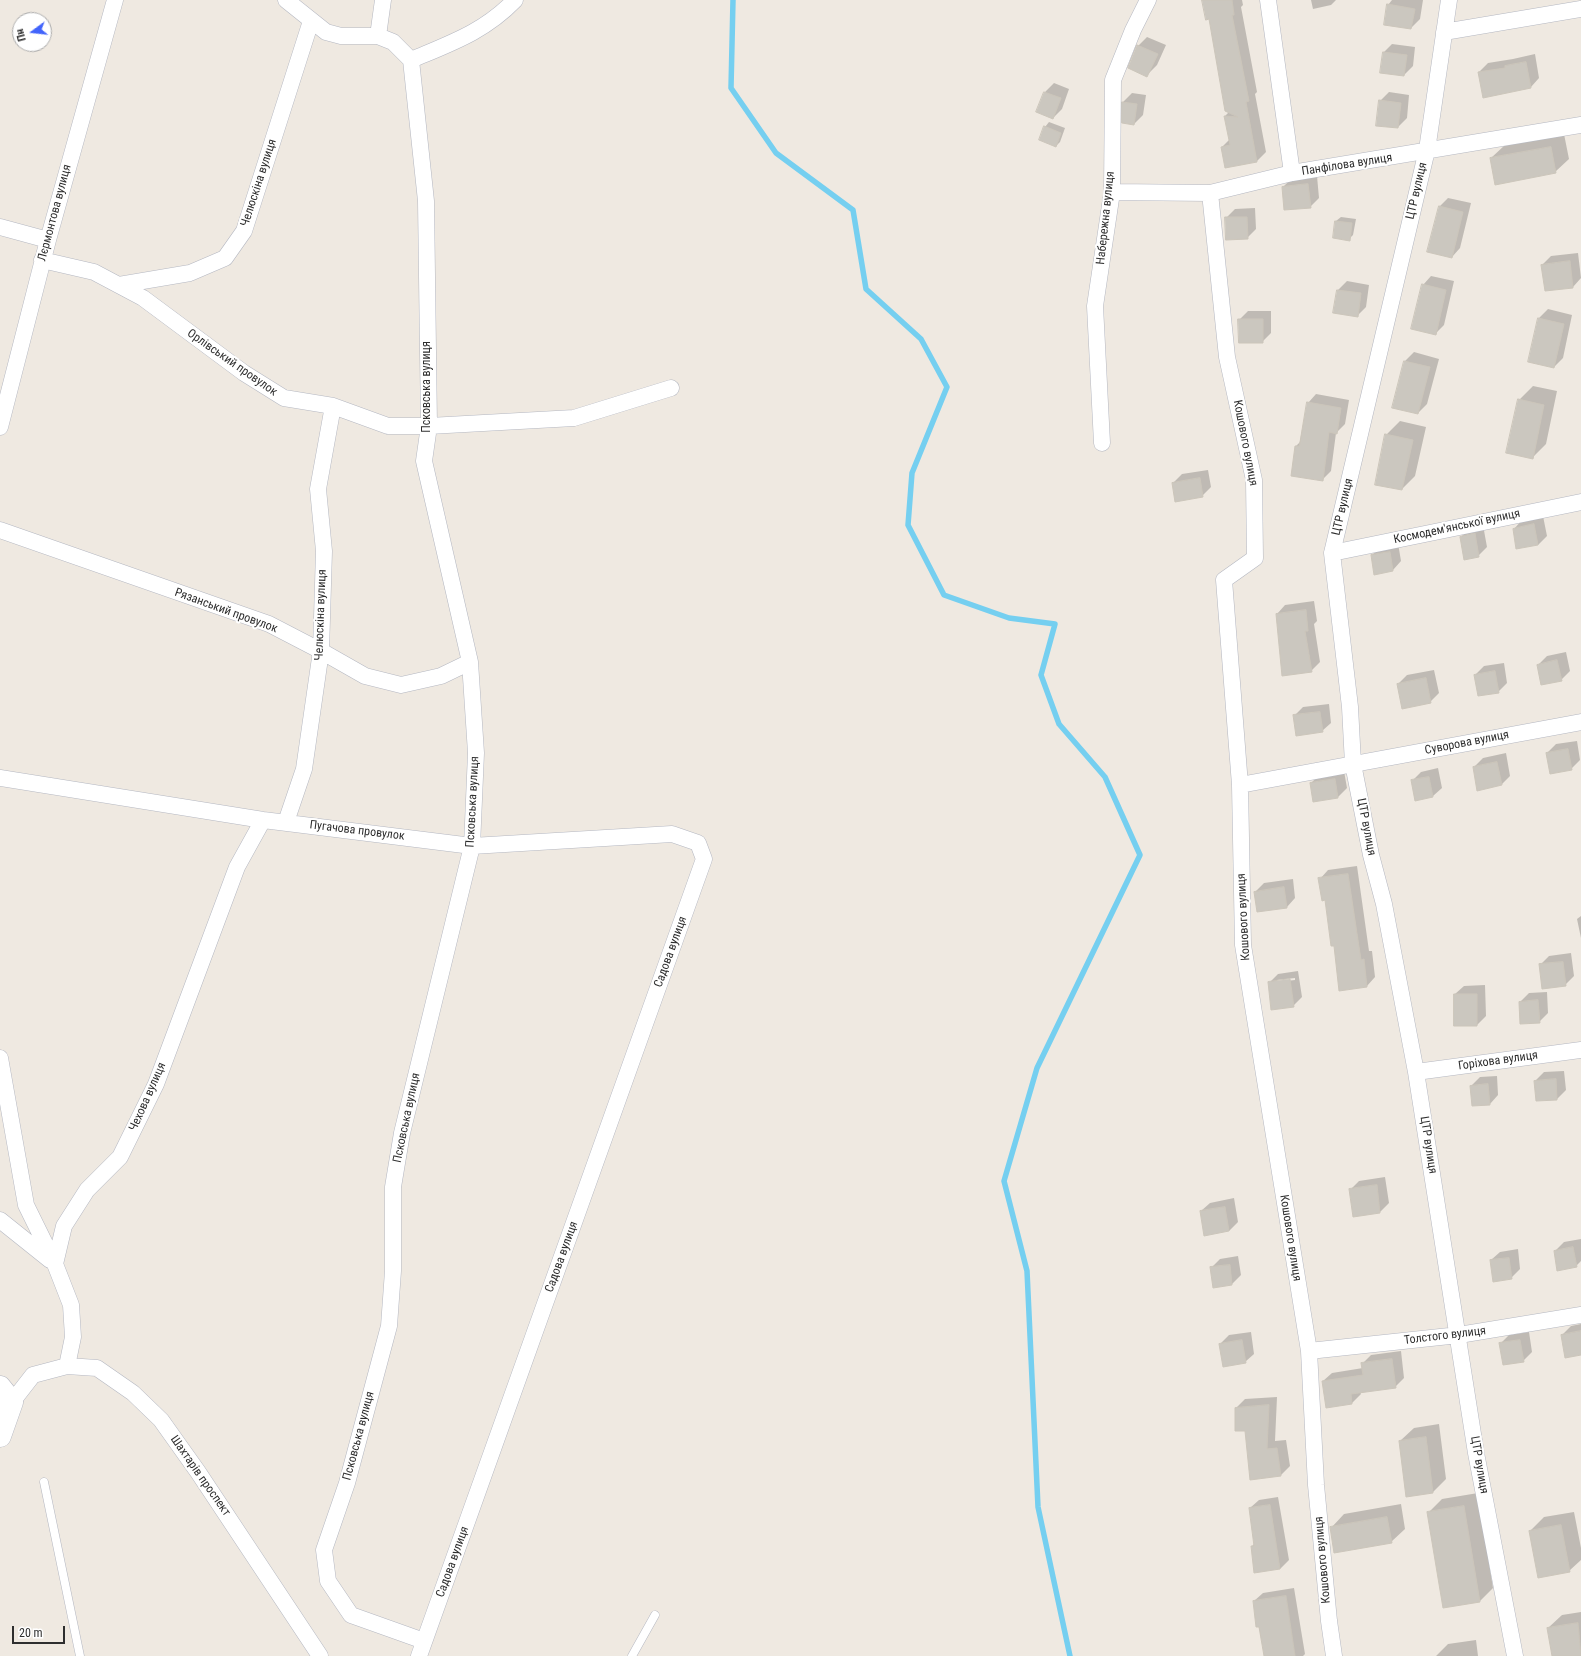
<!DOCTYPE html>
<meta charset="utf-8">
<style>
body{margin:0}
#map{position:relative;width:1581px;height:1656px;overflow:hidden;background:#efe9e1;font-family:"Roboto Condensed",sans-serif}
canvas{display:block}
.north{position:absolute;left:12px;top:12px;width:40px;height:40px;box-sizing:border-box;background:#fff;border:1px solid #ababab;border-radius:50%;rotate:255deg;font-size:11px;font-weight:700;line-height:16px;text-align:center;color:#2e2e2e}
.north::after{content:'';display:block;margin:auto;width:14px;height:18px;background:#4264fb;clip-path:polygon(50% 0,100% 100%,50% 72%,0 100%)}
.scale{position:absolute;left:12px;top:1626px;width:53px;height:18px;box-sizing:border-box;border:2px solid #2e2e2e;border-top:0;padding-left:5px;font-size:12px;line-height:14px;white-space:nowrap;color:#2e2e2e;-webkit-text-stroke:3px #fff;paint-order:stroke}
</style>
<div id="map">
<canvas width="1581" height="1656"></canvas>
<div class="north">Пн</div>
<div class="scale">20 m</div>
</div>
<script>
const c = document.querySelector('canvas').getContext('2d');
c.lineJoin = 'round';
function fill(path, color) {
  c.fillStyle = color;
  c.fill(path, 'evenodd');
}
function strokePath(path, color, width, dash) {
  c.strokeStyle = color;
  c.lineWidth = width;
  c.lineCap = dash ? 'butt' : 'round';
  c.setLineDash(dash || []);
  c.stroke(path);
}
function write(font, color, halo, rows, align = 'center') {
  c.font = font + ' "Roboto Condensed",sans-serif';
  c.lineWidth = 4;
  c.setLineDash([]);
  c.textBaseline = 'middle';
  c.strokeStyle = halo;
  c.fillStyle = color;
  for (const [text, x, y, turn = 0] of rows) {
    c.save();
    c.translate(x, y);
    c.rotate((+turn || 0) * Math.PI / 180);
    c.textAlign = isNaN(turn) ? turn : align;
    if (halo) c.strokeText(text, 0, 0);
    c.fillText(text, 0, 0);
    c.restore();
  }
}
fill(new Path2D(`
 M1203 0H1242L1243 5 1241 7 1257 92 1255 94 1266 152 1257 161 1226 167 1222 147 1230 139 1225 116 1229 112 1210 18Z
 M1311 0H1336L1331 5 1313 9Z
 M1392 0H1423L1420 19 1411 28 1388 5Z
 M1147 37 1166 45 1157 65 1148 74 1138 46Z
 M1392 44 1415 47 1413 66 1404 75 1383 53Z
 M1535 54 1539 78 1531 87 1479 72 1488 63 1513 59Z
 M1054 83 1069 89 1062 109 1053 118 1038 112 1045 92Z
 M1389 92 1409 95 1407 118 1398 127 1380 101Z
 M1132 93 1146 95 1143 115 1134 124 1123 122V102Z
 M1049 122 1065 128 1060 142 1056 146 1045 127Z
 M1564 134 1569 159 1555 172 1491 158 1505 145Z
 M1317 176 1319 198 1310 207 1283 187 1292 178Z
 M1448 198 1471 203 1460 248 1452 257 1439 207Z
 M1255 208 1256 229 1247 238 1226 218 1235 209Z
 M1341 217 1356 219 1353 235 1349 239 1334 237 1336 221Z
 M1578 253 1581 278 1573 287 1546 290 1542 265 1551 256Z
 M1431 276 1454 281 1444 325 1435 334 1423 285Z
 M1347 281 1369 285 1366 307 1357 316 1335 313 1338 290Z
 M1548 309 1572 315 1563 358 1554 367 1539 318Z
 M1248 311H1271V333L1262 342 1239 320Z
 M1414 352 1439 359 1427 404 1418 413 1393 407 1405 361Z
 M1533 386 1557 391 1546 444 1532 458 1519 400Z
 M1316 394 1349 400 1345 424 1336 433 1331 471 1322 480 1296 446 1301 441 1308 403Z
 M1400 421 1426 427 1415 476 1402 489 1386 435Z
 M1208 470 1211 487 1202 496 1175 501 1173 483 1182 474Z
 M1543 516 1547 536 1538 545 1514 529 1522 520Z
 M1483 525 1487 547 1478 556 1461 537 1470 528Z
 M1398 543 1401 561 1393 570 1372 555 1381 547Z
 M1314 601 1317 621 1314 624 1320 662 1311 671 1277 614 1285 605Z
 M1566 652 1570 671 1561 680 1538 665 1547 656Z
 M1504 663 1507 683 1498 692 1475 675 1484 666Z
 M1434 670 1439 693 1430 702 1398 684 1407 675Z
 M1329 704 1331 723 1322 731 1294 716 1303 707Z
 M1577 741 1580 760 1571 769 1547 753 1556 744Z
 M1506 753 1510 776 1501 785 1474 767 1483 758Z
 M1438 768 1442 788 1433 796 1415 800 1412 781 1421 772Z
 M1344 771 1347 788 1338 797 1314 801 1311 783 1320 774Z
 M1357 866 1369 951H1372L1375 977 1367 986 1335 945 1326 899 1320 879 1328 870Z
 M1293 879 1295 898 1287 907 1255 892 1264 883Z
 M1581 916V938L1577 919Z
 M1571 953 1574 976 1565 985 1540 965 1549 956Z
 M1298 971 1302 997 1293 1006 1269 983 1278 974ZM1295 978V980L1277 982V980Z
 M1485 985 1486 1016 1477 1025 1455 994 1464 986Z
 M1547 992 1548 1013 1539 1022 1520 1002 1529 993Z
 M1564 1071 1566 1090 1557 1099 1537 1100 1535 1081 1544 1072Z
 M1497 1076 1498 1095 1490 1104 1471 1086 1480 1077Z
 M1385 1177 1389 1203 1380 1212 1350 1190 1359 1181Z
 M1234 1198 1238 1222 1229 1231 1201 1211 1210 1203Z
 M1581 1239V1261L1576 1266 1555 1251 1564 1242Z
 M1518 1249 1520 1269 1511 1278 1491 1260 1500 1252Z
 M1238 1256 1241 1275 1232 1284 1214 1287 1211 1268 1220 1259Z
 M1581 1324V1354L1562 1335 1571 1326Z
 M1251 1332 1254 1354 1245 1362 1220 1344 1229 1335Z
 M1529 1332 1532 1352 1523 1361 1500 1344 1509 1335Z
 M1401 1351 1404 1378 1395 1387 1360 1392 1361 1394 1352 1403 1327 1407 1323 1381 1332 1373 1363 1368 1362 1364 1371 1355Z
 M1277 1397 1275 1441 1286 1440 1290 1466 1281 1475 1251 1479 1246 1430 1236 1408 1245 1399Z
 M1439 1424 1446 1479 1432 1493 1400 1441 1414 1428Z
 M1478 1493 1493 1588 1480 1601 1428 1513 1442 1499Z
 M1278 1497 1289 1560 1280 1569 1252 1546 1255 1543 1250 1508 1259 1500Z
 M1401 1504 1405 1529 1391 1542 1331 1528 1344 1514Z
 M1574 1512 1581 1548V1560L1569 1571 1530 1531 1544 1517Z
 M1294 1588 1305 1654 1303 1656H1265L1254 1601 1263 1593Z
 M1581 1612V1656H1553L1548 1628 1562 1615Z
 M1476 1640 1478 1656H1436L1448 1644Z`), '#0003');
strokePath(new Path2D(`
 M733 0 731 88 776 153 853 210 866 289 921 339 947 387 912 473 908 525 944 595 1009 618 1055 624 1041 675 1059 724 1105 777 1140 855 1037 1068 1004 1181 1027 1271 1038 1507 1070 1656`), '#75cff0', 5.5);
const building = new Path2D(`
 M1202 0H1232L1234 15H1232L1249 101 1246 102 1257 162 1225 168 1221 147 1230 145 1224 116 1238 117 1225 111 1209 19 1206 20Z
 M1387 4 1415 9 1411 29 1384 25Z
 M1137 45 1158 54 1147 77 1128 68Z
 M1383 52 1407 55 1404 76 1380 73Z
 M1526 62 1531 88 1483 98 1478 72 1505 68V66Z
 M1044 92 1061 98 1053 119 1036 112Z
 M1379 100 1401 103 1398 128 1376 126Z
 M1122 102 1137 104 1134 125 1122 123Z
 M1044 126 1061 133 1056 147 1039 140Z
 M1551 147 1556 173 1495 185 1490 158Z
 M1308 184 1311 208 1284 210 1282 187Z
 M1439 206 1463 212 1452 258 1427 252Z
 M1225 217H1247L1248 239 1226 240Z
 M1335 221 1352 223 1350 241 1333 238Z
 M1570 261 1573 288 1545 291 1541 265Z
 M1422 284 1446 290 1436 335 1411 329Z
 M1337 290 1361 293 1358 317 1333 313Z
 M1538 318 1564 324 1554 368 1528 362Z
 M1238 319H1263V343H1239Z
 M1404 361 1430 367 1418 414 1392 408Z
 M1518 399 1544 405 1533 459 1506 453Z
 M1307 402 1341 408 1337 434 1329 432 1323 481 1291 476 1295 446H1299Z
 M1385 434 1413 440 1402 490 1375 485Z
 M1200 478 1203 497 1175 502 1172 483Z
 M1534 524 1538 545 1516 549 1513 529Z
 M1475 533 1479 557 1464 560 1460 537Z
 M1390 552 1393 571 1374 575 1371 555Z
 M1306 610 1308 631H1305L1312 672 1282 676 1276 614Z
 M1557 660 1562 681 1541 685 1537 665Z
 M1495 671 1499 693 1478 696 1474 675Z
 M1426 678 1431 703 1402 709 1397 684Z
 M1320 712 1323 732 1296 736 1293 715Z
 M1568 749 1572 770 1550 774 1546 753Z
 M1497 762 1502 785 1477 791 1473 767Z
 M1429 777 1433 797 1415 801 1411 780Z
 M1335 779 1338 798 1313 802 1310 783Z
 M1348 874 1361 960 1364 959 1367 987 1339 991 1334 946H1331L1325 900 1322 901 1318 878Z
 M1284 887 1287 908 1257 912 1254 892Z
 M1563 962 1566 986 1542 989 1539 964Z
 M1290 979 1294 1007 1271 1010 1268 982Z
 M1454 994H1477V1026H1454Z
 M1538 1000 1540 1023 1520 1024 1519 1002Z
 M1556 1079 1557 1100 1536 1101 1534 1081Z
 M1488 1084 1490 1105 1472 1106 1470 1086Z
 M1377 1185 1380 1213 1353 1217 1349 1189Z
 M1225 1207 1229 1231 1204 1236 1200 1211Z
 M1573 1247 1577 1267 1557 1271 1554 1251Z
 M1509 1258 1512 1279 1493 1282 1490 1260Z
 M1230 1265 1232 1285 1213 1288 1210 1267Z
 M1581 1331V1355L1565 1358 1561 1335Z
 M1242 1340 1246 1363 1223 1367 1219 1344Z
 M1520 1340 1524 1362 1503 1365 1499 1343Z
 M1392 1359 1396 1388 1351 1394 1352 1404 1326 1408 1322 1381 1363 1375 1361 1363Z
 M1269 1405 1267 1449 1277 1448 1281 1476 1250 1480 1245 1431H1235V1408Z
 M1426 1437 1433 1493 1406 1497 1399 1441Z
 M1270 1505 1280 1569 1254 1573 1251 1546H1254L1249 1508Z
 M1464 1506 1480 1602 1443 1608 1427 1512Z
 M1387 1517 1392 1543 1334 1553 1330 1527Z
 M1561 1525 1570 1572 1538 1578 1529 1531Z
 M1286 1596 1295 1656H1264L1259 1627H1256L1253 1601Z
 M1578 1623 1581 1656H1552L1547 1628Z`);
fill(building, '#cbc7bf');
strokePath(building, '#cbc5ba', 1);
const service = new Path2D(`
 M44 1482 80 1656
 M632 1656 655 1615`);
const minor = new Path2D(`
 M286 0 326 32 341 36H378L393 42 411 60 426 201 429 426 424 461 470 662 476 753 472 846 402 1133 393 1187V1271L389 1326 347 1483 324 1550 328 1581 351 1615 424 1641
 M1268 0 1292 173
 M1449 0 1427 150 1332 553 1350 707 1353 764 1371 855 1384 904 1416 1072 1476 1453 1515 1656
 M1444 32 1581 9
 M378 36 383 0
 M411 60C451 43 484 32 515 0
 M1112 192 1210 193 1292 173 1581 125
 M1210 193 1227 357 1254 480 1255 558 1224 580 1240 785 1243 945 1309 1351 1316 1485 1329 1621 1334 1656
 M0 227 48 240
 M42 260 94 272 143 298 244 373 284 398 333 406 388 426H429L574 418 671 388
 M119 285 190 273 225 258 244 231 311 21
 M0 427 48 240 115 0
 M1102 443 1095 306 1112 192 1113 80 1133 30 1148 0
 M0 530 269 624 321 651 365 676 401 685 441 676 470 662
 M1332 553 1581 502
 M0 778 263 820 472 846 672 834 698 843 704 859 419 1656
 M1240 785 1581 722
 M286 822 304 769 321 651 324 551 318 489 333 406
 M0 1058 26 1205 55 1264
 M1416 1072 1581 1050
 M0 1220 50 1260
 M1309 1351 1459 1335 1581 1315
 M67 1366 73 1337 71 1305 55 1264 64 1226 87 1190 120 1157 156 1084 237 867 263 820
 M12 1402 33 1375 67 1366 97 1368 133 1393 161 1420 198 1472 320 1656`);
const secondary = new Path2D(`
 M0 1387 12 1402 0 1436`);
strokePath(service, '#b4b7c1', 9);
strokePath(minor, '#b4b7c1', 17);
strokePath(secondary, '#b4b7c1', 23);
strokePath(service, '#fff', 8);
strokePath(minor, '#fff', 16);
strokePath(secondary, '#fff', 22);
write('12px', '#2e2e2e', '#fff', [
 ["Панфілова вулиця",1347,165,-9],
 ["Челюскіна вулиця",259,183,-72],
 ["ЦТР вулиця",1417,191,-77],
 ["Лєрмонтова вулиця",55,213,-75],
 ["Набережна вулиця",1106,218,-84],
 ["Орлівський провулок",232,363,35],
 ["Псковська вулиця",427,387,-90],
 ["Кошового вулиця",1245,443,79],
 ["ЦТР вулиця",1343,507,-77],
 ["Космодем'янської вулиця",1457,527,-12],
 ["Рязанський провулок",226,611,20],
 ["Челюскіна вулиця",321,615,-88],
 ["Суворова вулиця",1467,743,-11],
 ["Псковська вулиця",473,802,-87],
 ["ЦТР вулиця",1366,827,79],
 ["Пугачова провулок",357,831,7],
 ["Кошового вулиця",1244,917,-93],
 ["Садова вулиця",671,952,-70],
 ["Горіхова вулиця",1498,1061,-8],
 ["Чехова вулиця",148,1097,-66],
 ["Псковська вулиця",407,1118,-78],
 ["ЦТР вулиця",1428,1145,81],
 ["Кошового вулиця",1290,1238,81],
 ["Садова вулиця",562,1257,-70],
 ["Толстого вулиця",1445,1336,-7],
 ["Псковська вулиця",359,1436,-75],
 ["ЦТР вулиця",1479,1465,80],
 ["Шахтарів проспект",200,1476,55],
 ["Кошового вулиця",1323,1560,-95],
 ["Садова вулиця",453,1562,-70]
]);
</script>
